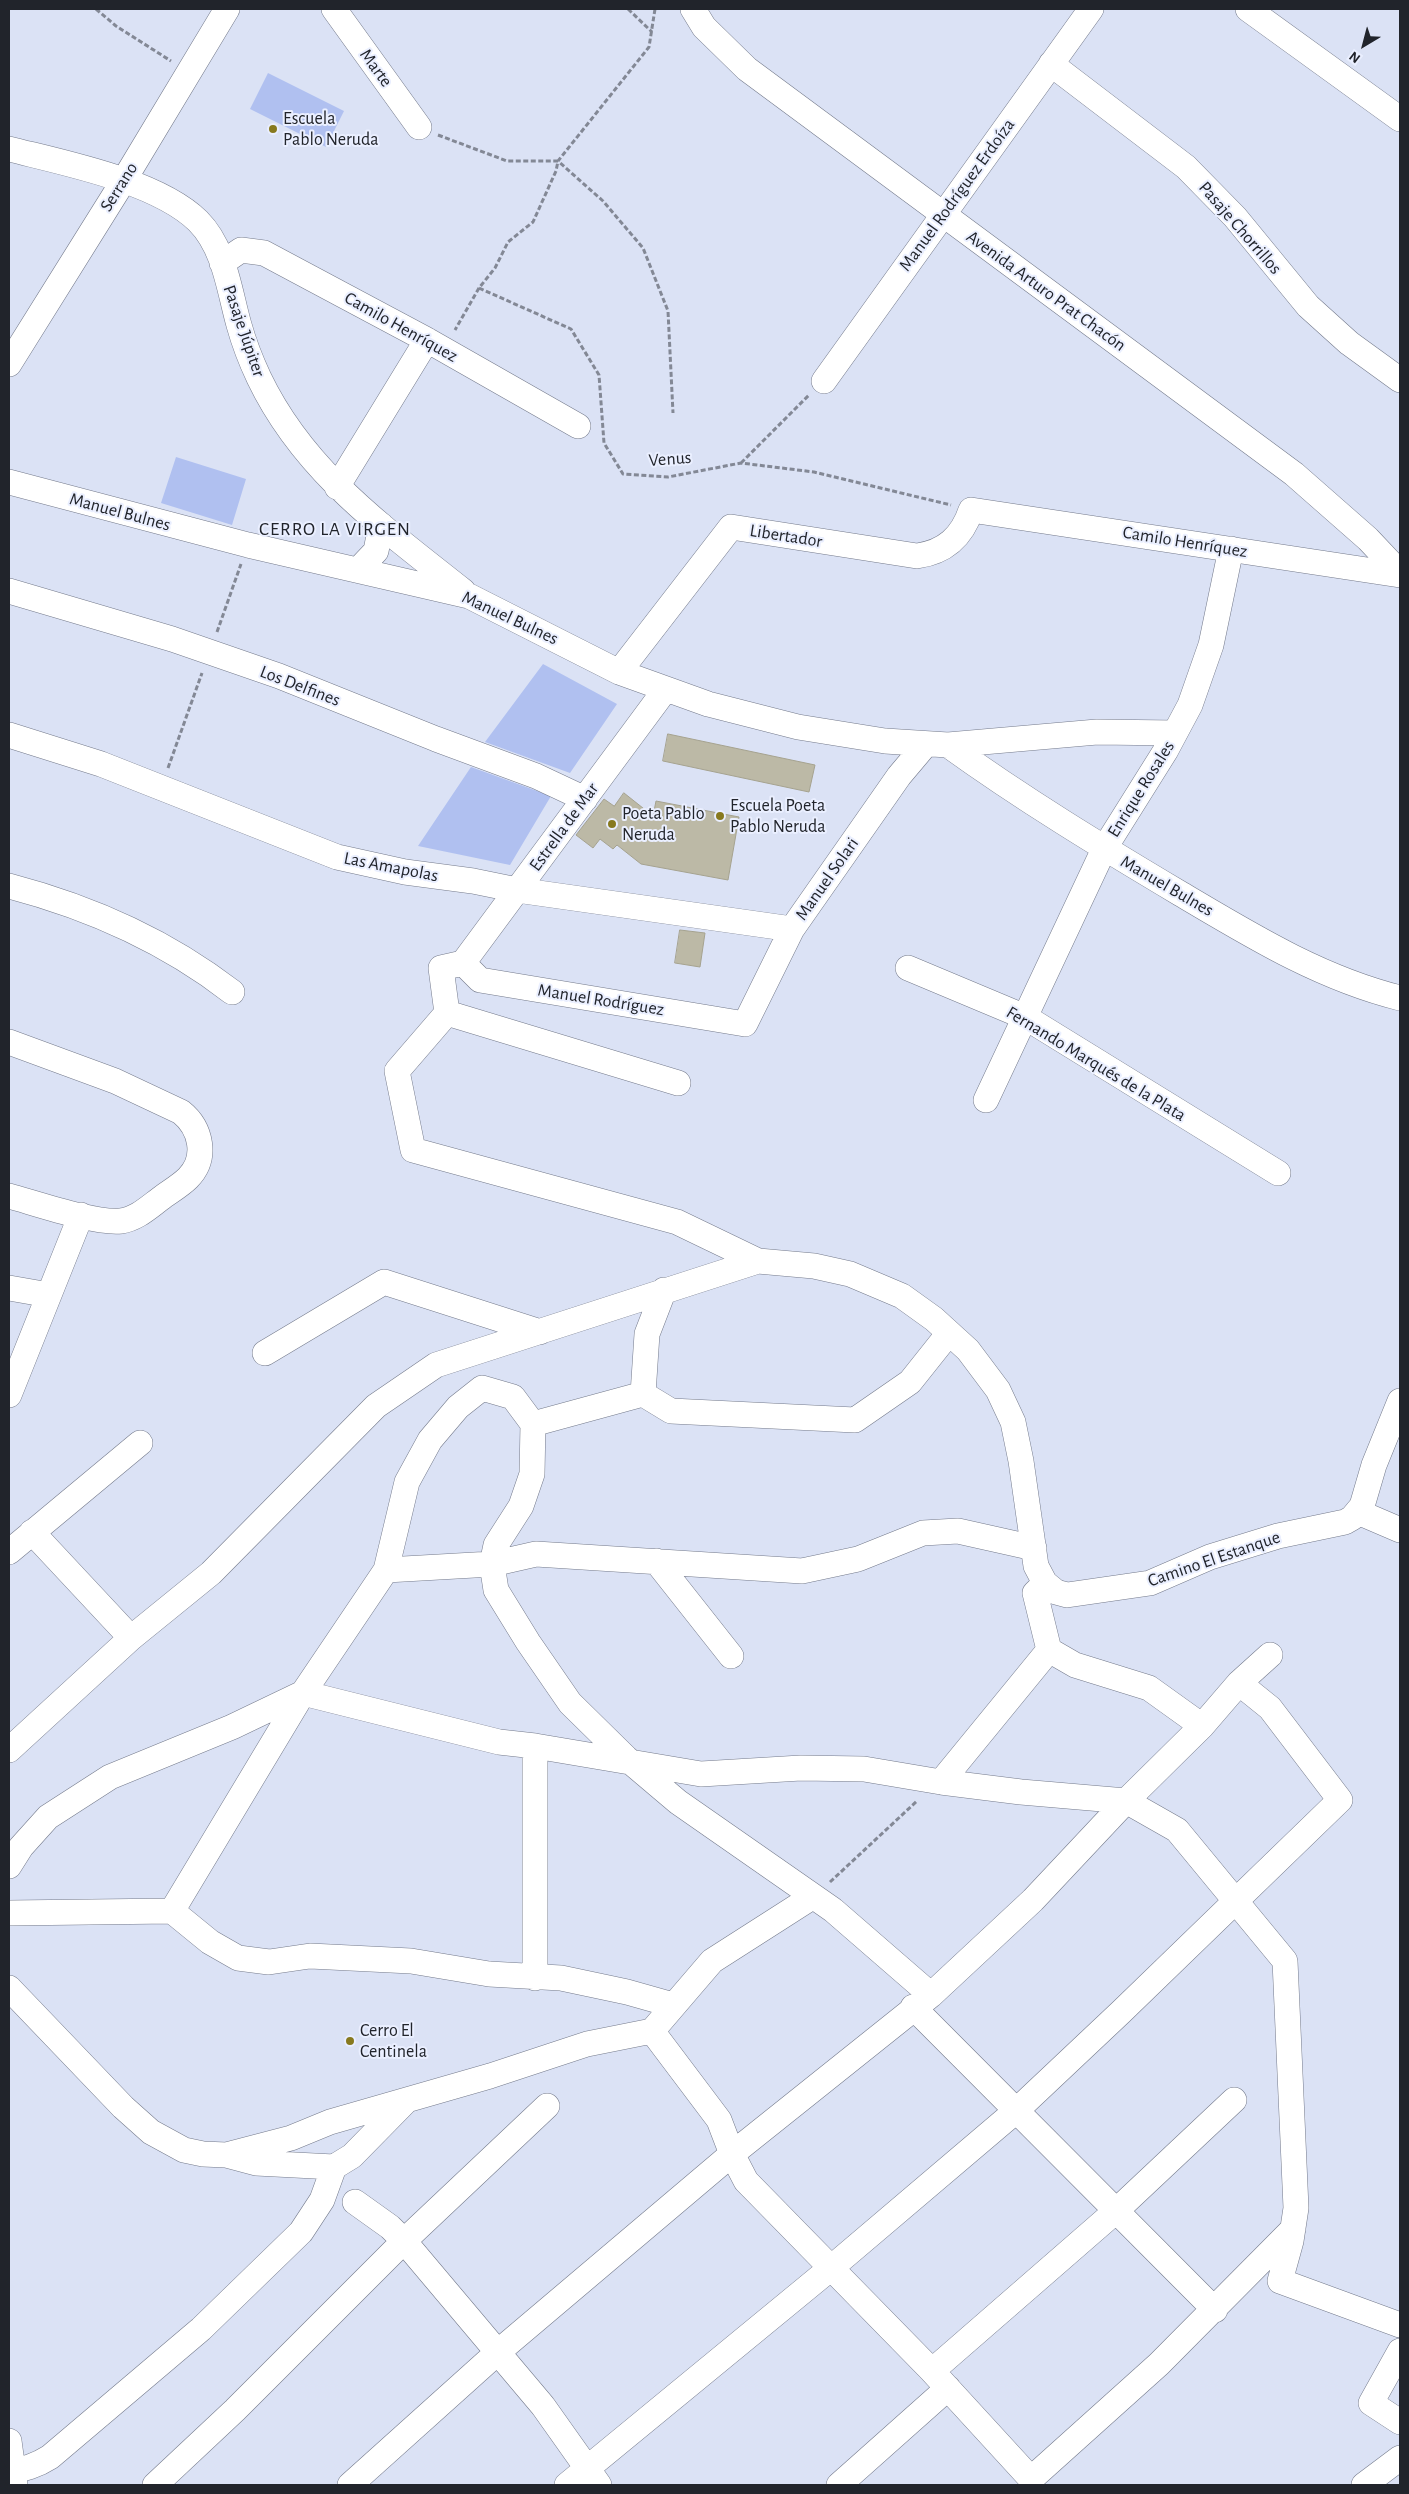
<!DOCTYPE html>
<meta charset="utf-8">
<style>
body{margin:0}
#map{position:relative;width:1409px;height:2494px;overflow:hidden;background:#dbe2f5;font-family:"Alegreya Sans",sans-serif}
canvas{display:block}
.frame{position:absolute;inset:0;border:10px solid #21242b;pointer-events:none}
.north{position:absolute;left:1339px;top:20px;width:50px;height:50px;-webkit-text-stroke:4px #eaefff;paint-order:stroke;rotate:217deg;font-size:14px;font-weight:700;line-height:20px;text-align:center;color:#21242b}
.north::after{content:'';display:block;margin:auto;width:18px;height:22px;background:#21242b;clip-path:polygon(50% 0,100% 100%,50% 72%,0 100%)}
</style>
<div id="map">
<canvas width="1409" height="2494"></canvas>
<div class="frame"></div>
<div class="north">N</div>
</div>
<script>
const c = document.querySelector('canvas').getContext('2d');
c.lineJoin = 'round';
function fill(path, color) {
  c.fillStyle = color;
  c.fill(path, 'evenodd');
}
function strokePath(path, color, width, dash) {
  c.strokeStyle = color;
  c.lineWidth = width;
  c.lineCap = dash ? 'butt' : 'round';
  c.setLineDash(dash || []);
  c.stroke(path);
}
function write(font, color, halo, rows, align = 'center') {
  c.font = font + ' "Alegreya Sans",sans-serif';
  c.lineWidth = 4;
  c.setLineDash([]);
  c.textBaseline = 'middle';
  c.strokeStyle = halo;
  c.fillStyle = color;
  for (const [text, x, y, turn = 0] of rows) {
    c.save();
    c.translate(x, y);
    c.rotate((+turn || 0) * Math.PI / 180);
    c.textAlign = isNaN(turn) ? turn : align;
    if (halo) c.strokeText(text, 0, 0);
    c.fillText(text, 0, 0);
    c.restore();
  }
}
fill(new Path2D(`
 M268 73 344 111 326 147 250 109Z
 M176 457 246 479 232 525 161 503Z
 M543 664 617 704 570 773 485 742Z
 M471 767 551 796 510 865 418 846Z`), '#b0c0f0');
const building = new Path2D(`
 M668 734 815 765 809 792 663 761Z
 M624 793 653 816 656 801 739 817 728 880 641 864 617 845 613 849 600 839 593 848 576 835 604 799 614 806Z
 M680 930 705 933 700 967 675 963Z`);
fill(building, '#bcb9a6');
strokePath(building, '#a5a28f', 1);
const minor = new Path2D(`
 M334 9 419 127
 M693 9 704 27 747 69 1294 474 1368 539 1400 573
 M1248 9 1400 119
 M1051 64 1186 167 1235 217 1308 306 1349 343 1400 380
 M9 149C64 163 157 181 198 221 225 248 229 290 239 325 244 343 251 361 259 378 304 472 384 528 463 591
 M222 263 241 250 264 253 427 340 578 426
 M9 364 124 180 227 9
 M824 381 1091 9
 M9 482 248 545 469 596 619 672 708 704 798 727 885 741 948 745 1097 732 1175 733
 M337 487 427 340
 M358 570 376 551 381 525
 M9 591 172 639 279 676 436 739 536 776 585 799
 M619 672 731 527 917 556C945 552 962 537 971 510L1400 575
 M9 735 101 764 337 857 405 872 473 881 517 890 792 929
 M948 745C1023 799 1102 847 1181 894 1252 936 1320 978 1400 998
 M9 886C89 907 166 941 232 992
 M463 963 480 980 745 1024 792 929 899 776 926 744
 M463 963 441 968 447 1013 397 1071 413 1150 677 1222 758 1261
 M463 963 665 690
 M908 968 1025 1017 1278 1173
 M447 1013 678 1083
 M9 1042 115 1081 181 1112C201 1128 208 1158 188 1178 180 1186 169 1192 160 1199 148 1208 136 1219 121 1221 96 1224 35 1203 9 1196
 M986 1100 1104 849 1166 750 1190 705 1211 645 1231 549
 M9 1288 49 1295
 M265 1353 384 1282 540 1332
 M643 1394 647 1334 664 1290
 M9 1395 81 1215
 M533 1424 643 1394 671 1411 855 1420 910 1382 949 1333
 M1358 1512 1400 1530
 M32 1532 131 1638
 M9 1552 140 1443
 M656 1561 731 1656
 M386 1570 492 1564 536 1554 802 1571 858 1559 923 1533 958 1531 1034 1548
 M1045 1583 1035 1593 1049 1650 1075 1665 1149 1688 1202 1726
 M535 1746V1978
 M9 1750 131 1638 211 1573 376 1406 436 1365 758 1261 814 1266 850 1274 902 1296 934 1319 968 1350 998 1390 1013 1422 1021 1461 1036 1566 1045 1583 1056 1592 1067 1595 1150 1583 1210 1557 1278 1536 1345 1522 1352 1518 1362 1506 1374 1465 1400 1401
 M941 1782 1049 1650
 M9 1866 21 1847 48 1817 110 1777 232 1727 303 1693 386 1570 407 1482 430 1440 458 1407 482 1388 513 1397 533 1424 532 1474 521 1506 496 1545 492 1564 496 1590 528 1642 570 1703 626 1758 678 1802 833 1910 931 1995
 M172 1911 303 1693 499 1742 535 1746 701 1774 801 1768 864 1769 941 1782 1021 1792 1126 1801 1177 1830 1285 1961 1296 2208 1291 2241 1280 2281 1400 2325
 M9 1913 172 1911 210 1942 238 1958 269 1962 310 1956 411 1961 489 1974 561 1978 627 1992 673 2005
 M9 1988 123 2107 151 2132 184 2150 203 2154 226 2155 291 2138 330 2122 490 2076 587 2044 652 2031 712 1961 812 1897
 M913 2007 1215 2310
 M652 2031 719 2120 732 2154 746 2181 932 2371 1031 2479 1159 2364 1293 2229
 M226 2155 256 2163 334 2167 352 2156 404 2103
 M355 2202 390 2227 404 2241 543 2406 599 2485
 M1400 2351 1371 2403 1400 2422
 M932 2371 1117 2210 1234 2100
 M9 2441 15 2485
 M9 2469C21 2472 39 2464 50 2457L201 2329 301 2232 322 2200 334 2167
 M155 2485 235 2410 404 2241 547 2106
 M350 2485 498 2352 732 2154 931 1995 1033 1900 1126 1801 1202 1726 1239 1683 1270 1655
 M567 2485 831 2268 1017 2110 1121 2012 1340 1800 1270 1708 1239 1683
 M839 2485 948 2388
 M1364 2485 1400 2458`);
strokePath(minor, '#747a8b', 26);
strokePath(new Path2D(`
 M96 9 116 26 171 61
 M628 9 652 32
 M655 9 649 47 558 161 603 201 643 248 668 311 673 413
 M438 135 507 161H558L556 171 533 222 508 242 495 268 479 288 455 330
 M479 288 571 329 599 375 604 443 623 474 668 477 741 463 814 472 951 505
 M741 463 809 395
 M217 632 241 564
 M168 768 202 673
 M830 1882 917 1801`), '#838895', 3, [5, 2.5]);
strokePath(minor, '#fff', 25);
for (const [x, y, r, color] of [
 [273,129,5,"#87791e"],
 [720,816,5,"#87791e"],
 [612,824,5,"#87791e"],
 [350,2041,5,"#87791e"]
]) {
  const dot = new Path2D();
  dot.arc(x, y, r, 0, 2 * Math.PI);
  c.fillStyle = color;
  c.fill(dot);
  strokePath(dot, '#eaefff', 2);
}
write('18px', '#21242b', '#eaefff', [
 ["Marte",376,68,54],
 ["Serrano",119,187,-58],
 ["Manuel Rodríguez Erdoíza",957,195,-54],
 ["Pasaje Chorrillos",1240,228,49],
 ["Avenida Arturo Prat Chacón",1046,291,36],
 ["Camilo Henríquez",401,327,29],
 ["Pasaje Júpiter",244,331,71],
 ["Venus",670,459,-4],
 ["Manuel Bulnes",120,512,15],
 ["Libertador",786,536,9],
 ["Camilo Henríquez",1185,542,9],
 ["Manuel Bulnes",510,618,25],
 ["Los Delfines",300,686,21],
 ["Enrique Rosales",1141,789,-58],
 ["Estrella de Mar",564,827,-54],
 ["Las Amapolas",391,867,11],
 ["Manuel Solari",827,879,-55],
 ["Manuel Bulnes",1167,886,30],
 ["Manuel Rodríguez",601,1000,9],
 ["Fernando Marqués de la Plata",1096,1064,31],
 ["Camino El Estanque",1214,1559,-19]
]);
write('18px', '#21242b', '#eaefff', [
 ["Escuela",283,119],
 ["Pablo Neruda",283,140],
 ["Escuela Poeta",730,806],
 ["Pablo Neruda",730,827],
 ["Poeta Pablo",622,814],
 ["Neruda",622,835],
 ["Cerro El",360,2031],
 ["Centinela",360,2052]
], 'left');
c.letterSpacing = '1px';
write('19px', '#21242b', '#eaefff', [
 ["CERRO LA VIRGEN",335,529]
]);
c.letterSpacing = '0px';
</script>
